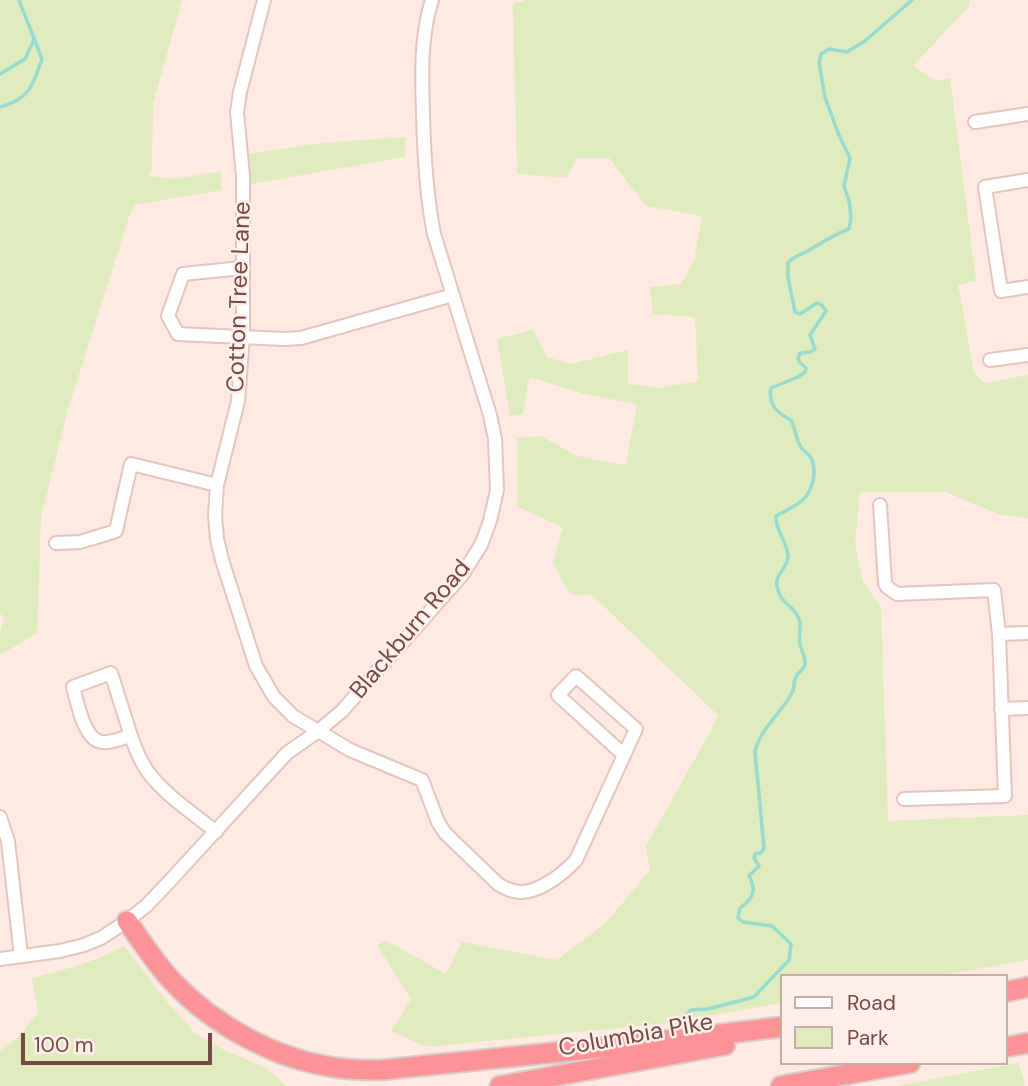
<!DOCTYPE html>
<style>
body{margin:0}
#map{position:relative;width:1028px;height:1086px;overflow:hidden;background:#feeae0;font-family:"DM Sans",sans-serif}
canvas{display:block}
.legend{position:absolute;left:780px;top:974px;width:228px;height:91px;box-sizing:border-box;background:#ffefe8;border:2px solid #c8ada7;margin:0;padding:9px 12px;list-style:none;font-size:21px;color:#764946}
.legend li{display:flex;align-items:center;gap:14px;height:35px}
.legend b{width:35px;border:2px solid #c8ada7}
.scale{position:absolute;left:21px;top:1033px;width:191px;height:32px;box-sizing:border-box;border:4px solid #764946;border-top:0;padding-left:9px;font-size:21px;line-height:24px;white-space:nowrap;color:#764946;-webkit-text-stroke:5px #ffefe8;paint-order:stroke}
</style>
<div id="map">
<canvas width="1028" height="1086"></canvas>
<ul class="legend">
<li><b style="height:9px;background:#fff"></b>Road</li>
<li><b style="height:19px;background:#deecbe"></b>Park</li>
</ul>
<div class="scale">100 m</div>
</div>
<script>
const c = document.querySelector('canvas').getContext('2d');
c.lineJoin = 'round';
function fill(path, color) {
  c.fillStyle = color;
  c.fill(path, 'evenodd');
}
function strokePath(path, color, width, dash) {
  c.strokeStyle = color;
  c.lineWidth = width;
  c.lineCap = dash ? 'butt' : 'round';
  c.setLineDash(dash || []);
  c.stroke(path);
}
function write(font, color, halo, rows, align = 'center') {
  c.font = font + ' "DM Sans",sans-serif';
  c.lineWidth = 5;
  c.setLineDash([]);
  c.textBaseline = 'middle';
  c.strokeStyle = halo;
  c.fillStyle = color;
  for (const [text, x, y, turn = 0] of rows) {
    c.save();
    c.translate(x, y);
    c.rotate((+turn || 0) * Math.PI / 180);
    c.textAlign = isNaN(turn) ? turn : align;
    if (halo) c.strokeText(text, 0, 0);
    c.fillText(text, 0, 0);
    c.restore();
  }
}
fill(new Path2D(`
 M0 0H182L153 104 152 166 148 176 176 179 221 171V190L134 205 129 217 69 406 41 517 37 633 0 655V634L4 618 0 613Z
 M526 0H970L969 6 913 66 936 81 950 78 976 281 958 285 974 372 984 383 1028 375V518L1001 515 946 492H860L855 544 863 582 881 607 888 821 1028 815V960L938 976H781V1003L668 1023 427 1047 391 1031 411 999 377 945 387 941 446 974 462 942 557 960 606 923 650 870 646 846 719 716 592 595 570 594 553 563 563 528 517 506V438L541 436 577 456 626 465 637 404 588 395 529 377 523 414 510 416 497 339 533 330 547 357 571 364 628 350V384L659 388 698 381 695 317 653 314 650 287 681 284 694 261 702 216 646 206 609 158H576L567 178 517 174 513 4Z
 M405 137V157L251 184 249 154 321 143Z
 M124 946 168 1003 195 1033 222 1049 266 1068 287 1086H0V1052L22 1033 38 1013 32 978C64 970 95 962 124 946Z
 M1019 1063 1025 1086H896Z`), '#deecbe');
strokePath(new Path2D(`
 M0 74 25 59 34 40
 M0 107C30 99 33 85 42 59L19 0
 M686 1015 691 1010 708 1009 754 997 789 960 791 944 772 926 743 922 738 918 740 908C753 899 757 890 749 876L759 866 754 858 755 854 761 853 764 848 755 752C760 728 781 714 792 693 795 688 793 682 796 677 798 671 804 671 805 664 806 657 801 651 800 644 798 635 803 625 798 617 793 605 780 604 777 586 775 574 787 569 788 557 788 542 775 531 776 516 798 504 811 501 814 474 814 469 814 463 811 458 808 453 803 451 800 446 796 438 795 428 791 420 777 413 768 405 771 388L798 377 805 372 806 368 800 363 798 358 800 353 810 352 815 349 810 335 826 311 822 305 817 303 800 314 795 312 788 277V263C794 256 800 255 808 251 822 242 833 235 849 229L851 218 849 200 844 186 850 158 838 133 825 97 819 63 821 54 829 49 847 52 865 41 912 0`), '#99dad1', 3.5);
const minor = new Path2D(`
 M264 0 240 92 237 112 243 176V336L238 401 217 485 215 515 217 539 222 560 256 666 274 697 293 716 350 750 422 780 438 822 445 833 498 884C504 888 511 891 519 892 539 893 563 874 576 860L636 729 576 676 558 695 624 755
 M975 122 1028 114
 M1028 180 985 187 1001 291 1028 287
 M242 268 183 274 168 316 178 334 284 339 301 338 453 295
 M990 360 1028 355
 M880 505 885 583 887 587 897 594 994 590 999 634 1005 796 904 799
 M56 543 80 542 116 531 131 464 217 485
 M999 634 1028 633
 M1001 709 1028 708
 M131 736 111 673 73 687C77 701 83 735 98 741 108 745 121 738 131 736 135 748 140 761 148 772 165 795 193 813 216 832
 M0 817 8 841 21 956
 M0 959 60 951 84 945 101 938 127 921 146 906 168 883 287 753 317 732 342 711 462 575 481 545 490 521 497 490 495 439 490 415 434 234C426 194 424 155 423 114 422 75 420 38 432 0`);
const highway = new Path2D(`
 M127 921C142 942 155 963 173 982 214 1025 273 1058 332 1067 349 1070 365 1070 381 1070L629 1045 781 1027
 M1005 992 1028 987
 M1005 1047 1028 1043
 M500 1086 725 1045
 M781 1086 910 1063`);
strokePath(minor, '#e4c5bf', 16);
strokePath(highway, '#d9cccb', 23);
strokePath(minor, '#fff', 12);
strokePath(highway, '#fc9396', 19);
write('24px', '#764946', '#ffefe8', [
 ["Cotton Tree Lane",240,297,-88],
 ["Blackburn Road",411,630,-50],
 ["Columbia Pike",636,1036,-10]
]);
</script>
